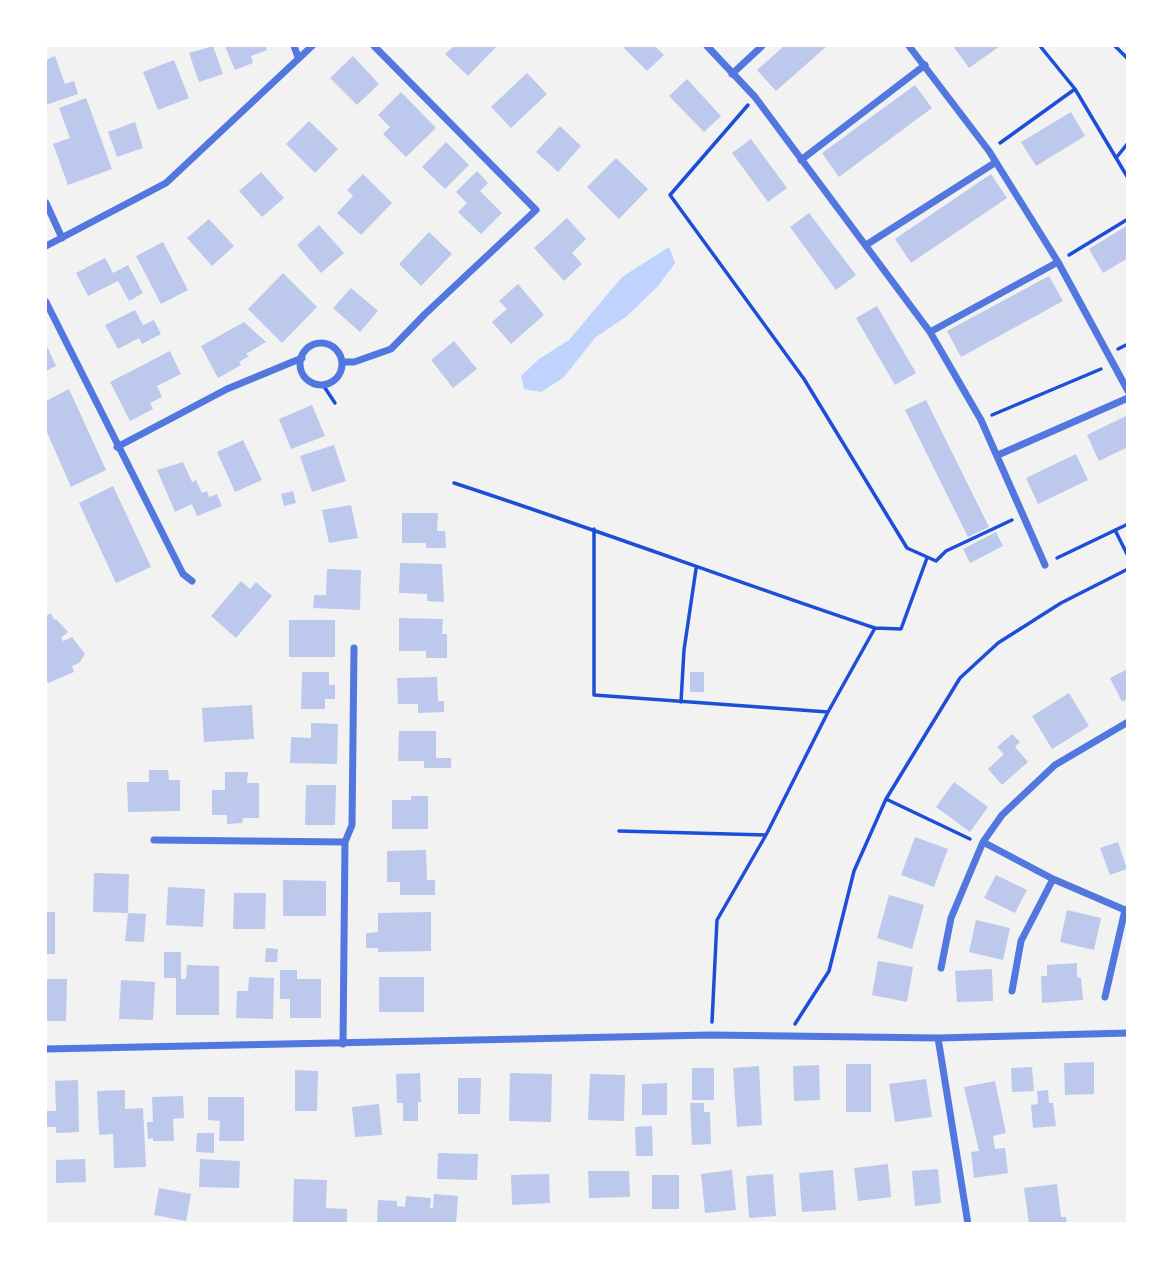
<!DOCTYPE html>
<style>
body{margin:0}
#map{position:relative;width:1173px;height:1269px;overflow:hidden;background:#f2f2f2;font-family:Merriweather,serif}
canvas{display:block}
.frame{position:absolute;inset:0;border:47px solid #fff;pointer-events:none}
</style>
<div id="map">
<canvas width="1173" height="1269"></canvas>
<div class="frame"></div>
</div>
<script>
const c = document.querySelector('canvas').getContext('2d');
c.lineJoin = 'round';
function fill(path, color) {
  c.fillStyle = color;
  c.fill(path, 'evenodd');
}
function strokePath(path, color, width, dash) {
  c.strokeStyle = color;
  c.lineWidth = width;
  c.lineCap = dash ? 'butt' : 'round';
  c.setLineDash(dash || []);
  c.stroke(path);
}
fill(new Path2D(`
 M669 247 675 263 658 286 627 316 596 337 563 378 541 392 524 389 521 376 539 359 569 340 622 277Z`), '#bfd3fe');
fill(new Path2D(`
 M213 46 223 74 199 82 189 53Z
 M225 46H265L267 50 251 56 253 63 235 70Z
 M454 46H497L468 76 445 54Z
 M622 46H655L664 55 647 71Z
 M784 46H827L776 91 757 70Z
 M953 46H1000L969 68Z
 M55 56 65 84 74 81 78 94 46 105V60Z
 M353 56 379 84 357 105 330 78Z
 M174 60 189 98 158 110 143 72Z
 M527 73 547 94 511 128 491 107Z
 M687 79 721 116 704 132 669 96Z
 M915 85 932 108 839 177 822 153Z
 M401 92 436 128 406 157 383 134 390 127 378 115Z
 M86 98 112 169 68 185 53 144 70 138 59 108Z
 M1071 112 1085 136 1036 166 1021 142Z
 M309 121 338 149 315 173 286 144Z
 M135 122 143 148 117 157 108 132Z
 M560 126 581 146 558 172 536 152Z
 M751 139 787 188 768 202 732 153Z
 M446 142 469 165 445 189 422 167Z
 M616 158 648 189 619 219 587 187Z
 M477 171 488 183 480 191 502 213 481 234 458 212 467 203 456 192Z
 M261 172 284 198 262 217 239 191Z
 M363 174 392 203 361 235 337 213 353 196 347 190Z
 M991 174 1007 198 911 263 895 239Z
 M809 213 856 275 836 290 790 227Z
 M567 218 586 239 572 253 582 264 564 281 534 248Z
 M209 219 234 246 212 266 187 238Z
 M319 225 344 253 321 273 297 245Z
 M1128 225V258L1103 273 1089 249Z
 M429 232 452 254 421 286 399 264Z
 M163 242 188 290 161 304 136 256Z
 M105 258 113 273 128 265 143 293 129 301 118 281 88 296 76 273Z
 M283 273 317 307 282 343 248 309Z
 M1049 276 1063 301 961 357 947 331Z
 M518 284 544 315 511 344 492 322 507 309 499 301Z
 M351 288 378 311 360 332 333 308Z
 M877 306 916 373 895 385 856 318Z
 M135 310 143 325 154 320 161 334 142 344 139 338 118 349 105 325Z
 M244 322 266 342 246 354 249 356 239 362 241 365 218 378 201 346Z
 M454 341 477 369 453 388 431 360Z
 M46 344 56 366 46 371Z
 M170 351 181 374 157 386 162 397 150 403 153 409 130 421 110 382Z
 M69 389 106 470 71 487 46 430V401Z
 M926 400 989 527 968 537 905 410Z
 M312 405 325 436 291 449 279 419Z
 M1128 415V447L1099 461 1087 435Z
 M243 440 262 480 235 492 217 452Z
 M334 445 346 481 312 492 300 456Z
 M1076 454 1088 480 1038 504 1026 478Z
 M183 462 192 482 196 480 202 493 207 491 209 497 217 494 222 506 197 516 192 504 175 512 157 470Z
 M113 486 151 567 116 583 79 503Z
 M293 491 296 503 284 506 281 494Z
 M351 505 358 538 329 543 322 510Z
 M402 513H438L437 531H445L446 548H426V543H402Z
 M996 532 1003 546 970 563 963 549Z
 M400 563 442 564 444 602 427 601V594L399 593Z
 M327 569 361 570 360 610 313 608 314 595H326Z
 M241 581 250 589 256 582 272 596 236 638 211 616Z
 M51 613 54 620 56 619 68 632 61 638 63 641 72 637 85 654 79 663 72 666 74 672 48 683 46 678V616Z
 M399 618 443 619 442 634H447V658H426V651H399Z
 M289 620H335V657H289Z
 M1128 669V699L1122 702 1110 678Z
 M302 672H329V685H335V699H325V709H301Z
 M690 672H704V692H690Z
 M437 677 438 701H444V712L418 713V704H398L397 678Z
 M1069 693 1089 726 1052 749 1032 716Z
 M252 705 254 739 204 742 202 708Z
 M311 723 338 724 337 764 290 763 291 737 311 738Z
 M399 731H436V758H451V768H424V761H398Z
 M1012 734 1020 742 1015 747 1028 762 1002 785 988 769 1004 754 997 747Z
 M149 770H168L169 780H180V811L128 812 127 782H149Z
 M225 772H248L247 783H259V818H243L242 823 227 824V815H212V790H225Z
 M954 782 988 807 970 832 936 807Z
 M306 785H336L335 825H305Z
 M411 796H428V829H392V800H411Z
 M915 837 948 849 934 887 901 875Z
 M1118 842 1127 869 1110 875 1100 848Z
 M426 850 427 880H435V895H400V882H387V851Z
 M94 873 129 874 128 913 93 912Z
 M996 875 1027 890 1015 913 984 898Z
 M283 880 326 881V916H283Z
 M168 887 205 889 203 927 166 925Z
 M234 893H266L265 929H233Z
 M889 895 924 905 912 949 877 938Z
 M1067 910 1101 918 1094 950 1060 942Z
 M46 912H55V954H46Z
 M431 912V951L378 952V948H366V933L378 932V913Z
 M128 913 146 914 144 942 125 941Z
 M976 920 1010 928 1003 960 969 952Z
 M266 948 278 949 277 962H265Z
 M164 952H181V979H186L187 965 219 966V1015H176V978H164Z
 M878 961 913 967 907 1002 872 995Z
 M1077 963V977L1081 978 1083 1000 1042 1003 1041 976H1047V965Z
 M992 969 993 1001 957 1002 955 971Z
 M280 970H297V979H321V1018H290V999H280Z
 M249 977 274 978 273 1019 236 1018 237 991H248Z
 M379 977H424V1012H379Z
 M46 979H67L66 1021H46Z
 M121 980 155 982 153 1020 119 1019Z
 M1094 1062V1094L1065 1095 1064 1063Z
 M846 1064H871V1112H846Z
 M819 1065 820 1100 794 1101 793 1066Z
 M759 1066 762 1125 737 1127 733 1068Z
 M1032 1067 1034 1091 1012 1092 1011 1068Z
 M692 1068H714V1100H692Z
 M295 1070 318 1071 317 1111H295Z
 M420 1073 421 1102H418V1121H403V1103H397L396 1074Z
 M510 1073 552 1074 551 1122 509 1121Z
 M590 1074 625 1075 624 1121 588 1120Z
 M458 1078H481L480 1114H458Z
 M926 1079 932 1117 895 1122 889 1084Z
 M78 1080 79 1132 56 1133V1127H46V1111H56L55 1081Z
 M995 1081 1006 1133 993 1136 995 1149 1005 1148 1008 1173 974 1178 971 1152 979 1151 964 1087Z
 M667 1083V1115H642V1084Z
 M125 1090V1109L143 1108 146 1167 114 1168 113 1134 99 1135 97 1091Z
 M1048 1090 1049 1103H1053L1056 1126 1033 1128 1031 1105 1038 1104 1037 1091Z
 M183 1096 184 1118 173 1119 174 1141H153V1138L148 1139 147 1122H153L152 1097Z
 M208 1097H244V1141H219L220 1121 208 1120Z
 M690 1103H704V1112H710L711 1144 692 1145Z
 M379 1104 382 1135 355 1137 352 1107Z
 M652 1126 653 1156H636L635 1127Z
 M197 1133H214V1153L196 1152Z
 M438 1153 478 1154 477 1180 437 1179Z
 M85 1159 86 1182 56 1183V1160Z
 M200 1159 240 1161 239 1188 199 1187Z
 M888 1164 891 1197 858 1201 854 1168Z
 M938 1169 941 1203 915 1206 912 1171Z
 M732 1170 736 1210 705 1213 701 1174Z
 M833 1170 836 1210 802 1212 799 1173Z
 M588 1171H629L630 1197 589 1198Z
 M549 1174 550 1203 512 1205 511 1175Z
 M773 1174 776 1216 749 1218 746 1176Z
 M652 1175H679V1209H652Z
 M294 1179 327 1180 326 1208 347 1209V1224L293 1222Z
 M1057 1184 1061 1217H1066L1067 1224H1029L1024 1188Z
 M159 1188 191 1194 186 1221 154 1215Z
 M434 1194 458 1196 456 1224H377L378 1200 397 1201V1206L405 1207 406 1196 431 1198 430 1208H433Z`), '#bdc9ec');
strokePath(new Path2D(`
 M1040 46 1075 89 1128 178
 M1115 46 1128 59
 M748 105 670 195 804 379 907 548 936 561 946 551 1012 520
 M1000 143 1075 89
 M1116 158 1128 143
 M1069 255 1128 219
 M1118 349 1128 344
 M323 385 335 403
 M992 415 1101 369
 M454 483C595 529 734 581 875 628L901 629 927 558
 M594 529V695L828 712
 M1115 530 1128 556
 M1057 558 1128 524
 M681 702 684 650 696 569
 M886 799 970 839
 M619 831 766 835
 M712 1022 717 920 766 835 828 712 875 628
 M795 1024 829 971 854 871 886 799 960 678 998 643 1061 603 1128 569`), '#1d4ed8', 3.5);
strokePath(new Path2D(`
 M294 46 298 57
 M707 46 755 97 930 332 981 420 1045 565
 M909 46 989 151 1058 262 1128 391
 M732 74 762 46
 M801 160 925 65
 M46 203 62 238
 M866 245 996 162
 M46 246 166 183 312 46
 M46 302 183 574 192 581
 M930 332 1058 262
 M300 364a21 21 0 1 1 42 0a21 21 0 1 1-42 0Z
 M342 362H354L391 349 425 314 536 210 374 46
 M117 447 227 389 302 358
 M998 455 1128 398
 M1128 722 1055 765 1002 815 983 842 1053 879 1125 910 1128 909
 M154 840 345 842
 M941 968 951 918 983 842
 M1012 991 1021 941 1053 879
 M1105 997 1125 910
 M938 1038 968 1224
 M343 1044 345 842 352 825 354 648
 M46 1049 711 1035 938 1038 1128 1033`), '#5277de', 7);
</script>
